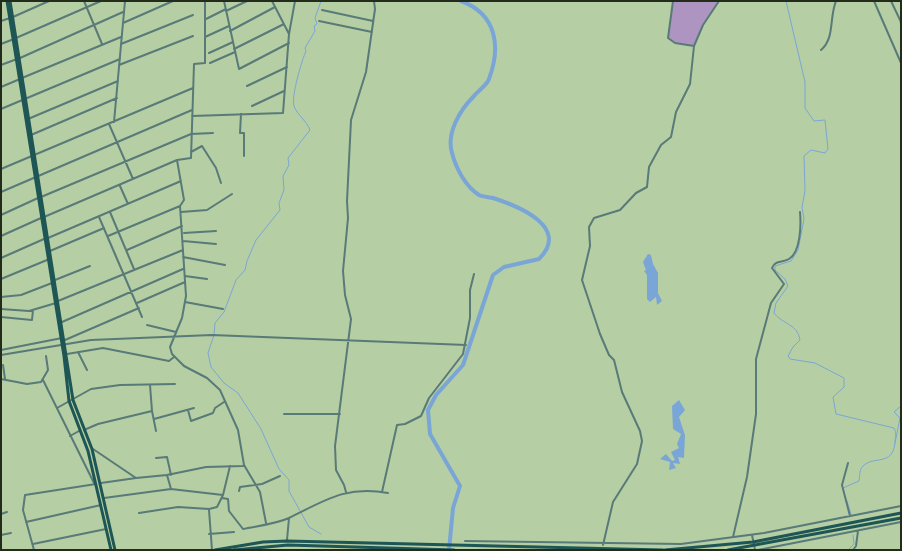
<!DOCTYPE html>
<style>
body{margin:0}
#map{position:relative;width:902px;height:551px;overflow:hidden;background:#b6cea3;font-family:Lato,sans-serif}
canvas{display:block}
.frame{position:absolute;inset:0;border:2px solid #232c1b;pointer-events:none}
</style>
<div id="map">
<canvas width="902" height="551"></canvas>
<div class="frame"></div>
</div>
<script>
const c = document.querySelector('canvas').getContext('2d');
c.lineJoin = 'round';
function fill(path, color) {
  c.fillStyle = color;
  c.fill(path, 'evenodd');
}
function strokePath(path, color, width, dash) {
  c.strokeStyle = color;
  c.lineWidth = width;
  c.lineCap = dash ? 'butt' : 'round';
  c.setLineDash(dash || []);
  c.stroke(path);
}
fill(new Path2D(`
 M673 1H719L703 25 694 46 675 43 668 38Z`), '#ae94c1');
fill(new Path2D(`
 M648 254 651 255 653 264 658 273V293L662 301 657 305 656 297 650 302 647 299V275L644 271 646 270 643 262Z
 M679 400 685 410 679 417 685 435 684 458 678 457 680 464 673 463 676 468 669 470 670 462 660 459 666 454 672 461 675 460 671 452 679 448 677 444 681 434 673 429 672 406Z`), '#79a6d6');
strokePath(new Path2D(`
 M321 1 315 18 317 24 314 26 315 31 305 48 306 51C302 60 291 96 294 106 297 115 307 121 310 130L288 158 289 165 283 176 284 190 279 203 280 210 256 240 247 261 245 270 236 280 224 312 215 323 214 335 208 353 211 367 224 383 238 393 261 429 279 469 289 480V491L309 527 321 534
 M786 1 805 82V108L814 121 825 120 828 149 825 153 811 150 804 156 805 191 802 207 804 219 798 250 791 261 775 266V270L785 279 788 286 776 303 774 313C782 324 798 324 800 340L793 347 788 356 790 359 815 363 844 378V387L833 397 836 414 894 428C897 433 895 437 895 443 892 467 874 455 863 466 859 470 860 475 859 481L843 488
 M900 22 901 28
 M901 33V47
 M895 443 900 418 894 412 901 406
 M847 501 851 514
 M848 550 854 544 853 535`), '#79a6d6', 1);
strokePath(new Path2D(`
 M449 550 453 508 460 486 430 434 428 410 436 395 463 365 493 275 504 267 539 259C571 227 518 206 493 198 489 197 483 197 479 195 465 186 456 168 452 153 446 133 460 110 474 96 478 91 487 85 489 79 501 47 497 14 461 1`), '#79a6d6', 4);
strokePath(new Path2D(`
 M84 1 102 44
 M205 1V63L194 64 191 158 177 160 184 200 180 206 186 296 182 318 170 347 172 354 184 366 207 378 220 390 238 430 244 465 260 492 266 523
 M224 1 239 69 289 43
 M272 1 289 34
 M673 1 668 38 675 43 694 46
 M874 1 901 63
 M891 1 901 22
 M322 10 373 21
 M226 11 247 1
 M13 17 49 1
 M206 19 226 9
 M1 21 10 18
 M319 21 372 32
 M123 23 173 1
 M230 31 275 7
 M205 37 229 26
 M16 38 101 1
 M1 44 14 39
 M121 44 193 15
 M234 49 284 24
 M821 50C835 38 829 18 836 1
 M209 53 233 42
 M20 58 123 12
 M210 63 235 52
 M1 65 17 59
 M119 65 193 36
 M22 78 121 37
 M247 86 287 67
 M1 87 20 79
 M252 106 284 91
 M1 109 120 59
 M241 114 240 133H244V156
 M192 116 283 113 289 34 295 1
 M28 119 118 81
 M114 122 125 1
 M109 124 133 179
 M31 135 117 98
 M191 152 202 146 216 168 221 183
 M1 169 193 88
 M120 186 128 204
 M1 192 192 110
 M41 197 191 134 213 133
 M110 212 134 269
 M181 212 207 210 232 194
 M1 215 38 198
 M44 217 177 160
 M99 217 142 317
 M184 233 216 231
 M1 236 41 218
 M108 236 180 206
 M48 238 181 181
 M183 241 216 244
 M127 250 182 226
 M50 251 104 228
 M183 257 225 265
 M1 258 44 239
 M185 276 207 279
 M1 279 47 260
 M55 280 90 266
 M1 297 21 295 52 283
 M58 301 183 250
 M185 302 223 309
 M137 303 185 282
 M1 309 29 311 56 303
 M1 317 32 320 33 310
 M62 322 183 269
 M147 325 176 332
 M65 340 139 308
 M1 350 62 338
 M78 352 87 370
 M67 354 103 348 169 361 174 357
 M1 355 91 340 212 335 466 345
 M3 365 5 379
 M1 379 27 384 41 382 48 370 46 356
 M43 380 94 483
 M57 408 91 389 120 385 175 384
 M188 410 191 421 213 413 215 408 224 402
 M152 411 156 431
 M284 414H340
 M154 419 194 408
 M84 430 98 424 152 411 150 385
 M70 436 79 431
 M93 449 136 478 167 475 206 467 243 466 244 465
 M156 458 167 457 171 475
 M848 463 842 485 850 516
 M167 475 171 489
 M101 483 136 478
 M239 491 240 487 262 484 280 476
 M346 492 344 485 336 470 335 446 351 319 345 295 343 271 348 218 347 201 351 120 366 72 375 9 374 1
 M382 492 397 425 405 424 421 416 429 398 463 354 470 318V290L474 274
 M104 498 171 489 223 495
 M222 498 228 499 229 511 243 529C257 526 276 524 289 518 324 501 346 485 388 493
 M209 510 212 550
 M139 513 178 507 209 509 217 507 223 495 230 466
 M1 514 7 512
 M26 522 101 505
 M209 534 234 532
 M1 535 11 533
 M752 535 755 550
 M733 537 747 477 756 414V359L771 303 784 284 772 268C775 260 782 263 789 259 801 252 801 224 800 212
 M287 540 289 518
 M465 541 681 544 764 533 901 506
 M33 544 106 529
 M603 545 613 502 637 464 642 441 640 431 622 392 614 360 609 355 600 334 582 280 590 246 589 227 594 218 620 210 636 193 647 187 649 167 661 145 671 137 676 112 690 84 694 46 703 25 719 1
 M34 550 23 510 25 495 96 484
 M758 550 901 522
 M853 550 856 546 858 531`), '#587a78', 2);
strokePath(new Path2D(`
 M7 1 64 356 69 401 88 451 111 550
 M10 1 73 400 92 449 115 550
 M215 550 263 542 287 541 663 550
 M234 550 288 545 454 550
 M665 550 753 542 901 513
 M728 550 901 518`), '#1d5654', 3);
</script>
